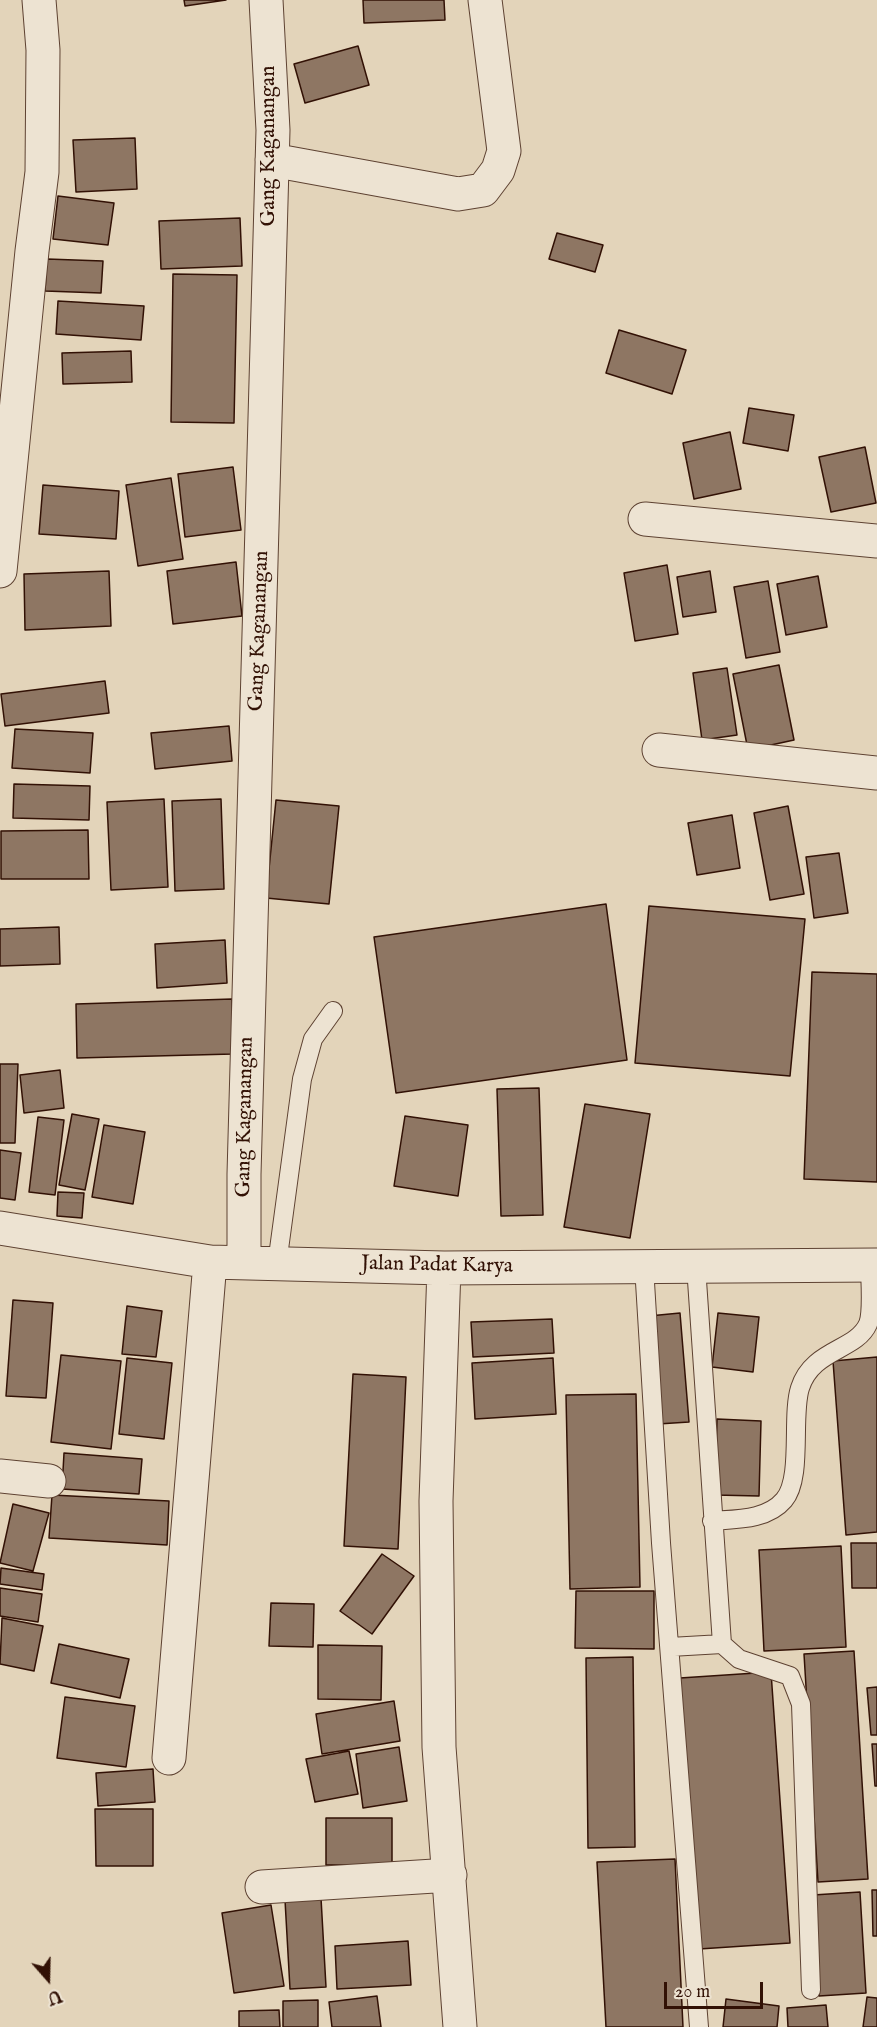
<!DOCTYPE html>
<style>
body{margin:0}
#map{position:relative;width:877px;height:2027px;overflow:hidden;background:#e3d4ba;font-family:"IM FELL English",serif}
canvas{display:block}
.north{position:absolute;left:18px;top:1949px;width:60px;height:60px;-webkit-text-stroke:4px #ede3d2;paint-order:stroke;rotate:160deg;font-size:16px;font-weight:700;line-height:24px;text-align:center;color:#321105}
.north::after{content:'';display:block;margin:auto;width:21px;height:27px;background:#321105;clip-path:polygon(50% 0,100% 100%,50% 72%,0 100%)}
.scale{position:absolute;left:664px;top:1982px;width:99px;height:27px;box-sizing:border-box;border:3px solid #321105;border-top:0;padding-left:8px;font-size:18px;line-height:21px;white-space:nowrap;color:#321105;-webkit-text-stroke:4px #ede3d2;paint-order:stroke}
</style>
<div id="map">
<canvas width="877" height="2027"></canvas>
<div class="north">U</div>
<div class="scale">20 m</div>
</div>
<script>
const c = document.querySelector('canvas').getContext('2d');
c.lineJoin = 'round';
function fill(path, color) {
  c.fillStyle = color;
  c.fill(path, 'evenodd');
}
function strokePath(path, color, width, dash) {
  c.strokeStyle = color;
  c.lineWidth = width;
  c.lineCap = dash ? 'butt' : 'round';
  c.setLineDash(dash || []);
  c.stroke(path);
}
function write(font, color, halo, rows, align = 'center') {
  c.font = font + ' "IM FELL English",serif';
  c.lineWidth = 5;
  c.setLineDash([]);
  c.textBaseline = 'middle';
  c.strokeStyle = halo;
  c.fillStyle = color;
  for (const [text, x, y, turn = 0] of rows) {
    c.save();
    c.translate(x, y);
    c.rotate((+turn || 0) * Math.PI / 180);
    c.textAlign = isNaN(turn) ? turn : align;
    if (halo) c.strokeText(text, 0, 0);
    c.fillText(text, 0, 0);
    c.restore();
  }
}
const building = new Path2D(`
 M184 0H226L185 6Z
 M363 0H444L445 20 364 23Z
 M358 46 369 85 305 103 294 64Z
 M135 138 137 189 76 192 73 140Z
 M58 196 114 203 108 245 53 239Z
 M240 218 242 266 161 269 159 221Z
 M557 233 603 245 595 272 549 259Z
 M47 259 103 261 101 293 45 291Z
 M173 274 237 275 234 423 171 422Z
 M58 301 144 306 141 340 56 334Z
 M619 330 686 350 672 394 606 373Z
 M131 351 132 382 63 384 62 353Z
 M749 408 794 415 788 451 743 443Z
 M730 432 741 489 694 499 683 443Z
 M865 447 876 503 831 512 819 457Z
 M233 467 241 530 185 537 178 474Z
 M171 478 183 559 138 566 126 485Z
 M43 485 119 491 116 539 39 534Z
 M236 562 242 616 173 624 167 571Z
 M667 565 678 634 635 641 624 573Z
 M109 571 111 626 25 630 24 574Z
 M710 571 716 612 683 617 677 577Z
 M818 576 827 627 786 635 777 584Z
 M768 581 780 652 746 658 734 587Z
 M779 665 794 740 748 750 733 674Z
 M727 668 737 735 702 740 693 673Z
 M105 681 109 713 5 726 1 694Z
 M229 726 232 761 155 769 151 733Z
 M15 729 93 733 90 773 12 768Z
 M14 784 90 786 89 820 13 818Z
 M164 799 168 887 111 890 107 802Z
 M221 799 224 889 175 891 172 801Z
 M276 800 339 806 329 904 266 898Z
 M788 806 804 894 770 900 754 813Z
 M732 815 740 868 697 875 688 823Z
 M88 830 89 879H1V831Z
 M839 853 848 913 814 918 806 857Z
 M606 904 627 1060 396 1093 374 937Z
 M649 906 805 919 790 1076 635 1063Z
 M59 927 60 964 0 966V929Z
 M225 940 227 983 157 988 155 944Z
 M812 972 877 974V1182L804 1179Z
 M232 999 233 1054 77 1058 76 1004Z
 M0 1064H18L15 1143H0Z
 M60 1070 64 1108 24 1113 20 1075Z
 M539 1088 543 1215 501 1216 497 1089Z
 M585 1104 650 1114 630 1238 564 1227Z
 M72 1114 99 1119 85 1190 59 1185Z
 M405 1116 468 1125 458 1196 394 1186Z
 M38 1117 64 1120 55 1195 29 1192Z
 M104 1125 145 1132 133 1204 92 1197Z
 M0 1150 21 1153 15 1200 0 1198Z
 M58 1192 84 1193 82 1218 57 1216Z
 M13 1300 53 1303 46 1398 6 1396Z
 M127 1306 162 1311 156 1357 122 1354Z
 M680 1313 689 1422 658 1424 649 1316Z
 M718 1313 759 1317 753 1372 712 1367Z
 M552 1319 554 1353 473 1357 471 1322Z
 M61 1355 121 1361 111 1449 51 1442Z
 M877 1357V1532L846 1535 833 1361Z
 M127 1358 172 1363 164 1439 119 1434Z
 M553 1358 556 1414 475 1419 472 1363Z
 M353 1374 406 1377 398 1549 344 1546Z
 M636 1394 640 1587 570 1589 566 1395Z
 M717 1419 761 1421 759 1496 715 1495Z
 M64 1453 142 1459 139 1494 62 1489Z
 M52 1495 169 1501 167 1545 49 1538Z
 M13 1504 49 1513 33 1571 0 1563Z
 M851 1543H877V1588H852Z
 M841 1546 846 1647 764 1651 759 1550Z
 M382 1554 414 1576 372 1634 340 1611Z
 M1 1568 44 1574 42 1590 0 1584Z
 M0 1588 42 1594 38 1622 0 1616Z
 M576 1591H654V1649L575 1648Z
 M271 1603 314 1604 313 1647 269 1646Z
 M2 1618 43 1626 34 1671 0 1664Z
 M59 1644 129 1659 120 1698 51 1683Z
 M318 1645 382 1646 381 1700 318 1699Z
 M854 1651 868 1879 818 1882 804 1654Z
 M633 1657 635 1847 588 1848 586 1658Z
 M771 1672 790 1943 699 1949 680 1678Z
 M877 1687V1735H871L867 1688Z
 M65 1697 135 1706 126 1767 57 1758Z
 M394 1701 400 1741 322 1754 316 1714Z
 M872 1744H877V1786H875Z
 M399 1747 407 1801 363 1808 356 1754Z
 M349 1751 358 1794 315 1802 306 1759Z
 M153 1769 155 1802 98 1806 96 1773Z
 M95 1809H153V1866H96Z
 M326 1818H392V1865H326Z
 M675 1859 683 2027H606L597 1862Z
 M872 1890H877V1936H873Z
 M860 1892 866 1993 819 1996 813 1895Z
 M321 1898 326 1987 290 1989 285 1900Z
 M271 1905 284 1986 234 1993 222 1913Z
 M408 1941 411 1985 337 1989 335 1946Z
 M377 1996 381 2027H332L329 2002Z
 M867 1997 877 1998V2027H863Z
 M726 1999 779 2006 777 2027H723Z
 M318 2000V2027H283V2001Z
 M826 2005 828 2027H788L787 2008Z
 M279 2010 280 2027H239V2011Z`);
fill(building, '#8e7663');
strokePath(building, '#321105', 1.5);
const service = new Path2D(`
 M277 1264 302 1079 313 1039 333 1011
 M644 1266 661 1543 699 2027
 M696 1266 722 1644 739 1659 790 1676 801 1704 811 1990
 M712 1521C737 1519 767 1520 784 1500 803 1478 791 1416 800 1388 812 1349 856 1351 868 1324 873 1312 870 1279 870 1265
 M670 1647 722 1644`);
const minor = new Path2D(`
 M272 160 458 194 483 190 498 170 504 151 485 0
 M645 519 877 541
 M0 571 32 251 42 172 43 50 39 0
 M659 750 877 773
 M0 1228 210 1262 444 1268 877 1265
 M244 1263V1174L273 130 266 0
 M444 1268 436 1501 439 1747 460 2027
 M0 1476 49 1481
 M169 1758 210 1262
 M262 1887 450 1875`);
strokePath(service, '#5e4232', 20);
strokePath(minor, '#5e4232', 35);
strokePath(service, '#ede3d2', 18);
strokePath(minor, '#ede3d2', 33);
write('21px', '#321105', '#ede3d2', [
 ["Gang Kaganangan",270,146,-90],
 ["Gang Kaganangan",260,631,-88],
 ["Gang Kaganangan",246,1117,-89],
 ["Jalan Padat Karya",437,1266,1]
]);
</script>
